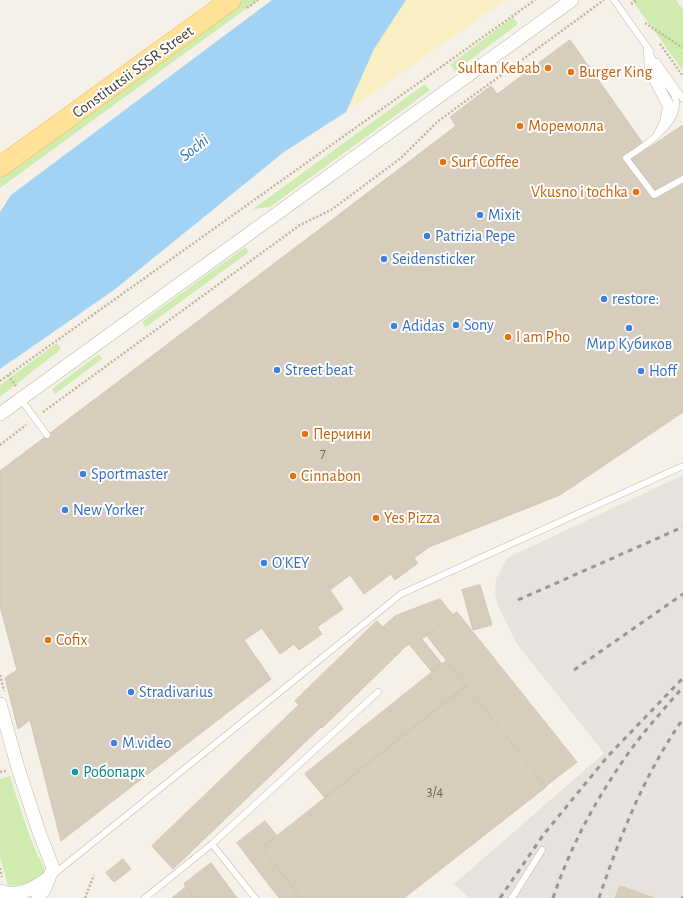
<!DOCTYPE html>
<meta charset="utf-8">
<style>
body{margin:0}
canvas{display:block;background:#f5f1e8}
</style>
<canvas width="683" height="898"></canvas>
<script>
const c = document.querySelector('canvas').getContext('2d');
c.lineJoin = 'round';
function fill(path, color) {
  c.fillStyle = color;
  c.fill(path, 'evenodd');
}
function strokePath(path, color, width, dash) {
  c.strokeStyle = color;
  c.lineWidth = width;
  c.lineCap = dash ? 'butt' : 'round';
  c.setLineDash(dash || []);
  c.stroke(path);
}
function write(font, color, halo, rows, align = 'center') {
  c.font = font + ' "Alegreya Sans",sans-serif';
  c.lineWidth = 4;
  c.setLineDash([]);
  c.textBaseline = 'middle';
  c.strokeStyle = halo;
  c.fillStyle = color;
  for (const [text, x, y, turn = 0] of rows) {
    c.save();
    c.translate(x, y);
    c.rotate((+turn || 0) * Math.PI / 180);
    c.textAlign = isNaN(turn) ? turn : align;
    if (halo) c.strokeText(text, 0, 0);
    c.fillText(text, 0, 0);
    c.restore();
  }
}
fill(new Path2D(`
 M683 475V898H469L454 884 604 753 517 644 499 608 495 593 496 579 507 558Z`), '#e7e2dd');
fill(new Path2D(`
 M231 0H258L0 188V167Z
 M632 0H676L683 10V71Z
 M513 17 518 24 455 71 450 65Z
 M425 84 430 90 270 207 253 209Z
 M245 247 249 252 146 327 142 322Z
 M57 343 61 349 0 397V385Z
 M99 354 102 359 55 394 52 389Z
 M10 776C18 802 26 827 36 852 38 858 45 864 44 871 42 885 18 887 8 885L0 857V779Z`), '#cfebaf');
fill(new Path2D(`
 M406 0H505L346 112 374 49Z`), '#faefc3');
fill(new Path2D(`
 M272 0H406L374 49 346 112 284 152 114 290 0 369V212L11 195Z`), '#a2d2f4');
const building = new Path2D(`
 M570 40 647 149 683 125V412L560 495 429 547 414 558 418 563 395 580 391 574 364 594 350 575 330 590 343 609 317 627 322 634 299 650 294 644 280 654 262 628 244 640 271 679 61 841 30 720 18 729 5 678 17 670 0 606V471L456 126 450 117 491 86 497 94Z
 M480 585 492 625 473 630 462 590Z
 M440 599 453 615 422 639 442 664 432 672 409 644 404 648 383 627 395 616Z
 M457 612 577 762 546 786 427 636Z
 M377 621 404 648 356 695 329 668Z
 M446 661 466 686 325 798 305 774Z
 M329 668 356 695 322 728 295 701Z
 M466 686 546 787 404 898H301L262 848Z
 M299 705 321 727 173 869 152 846Z
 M265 821 277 836 262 848 301 898H279L237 843Z
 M123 859 131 869 114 882 106 873Z
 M211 863 237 898H194L184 884Z
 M620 886 654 898H616Z
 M186 887 194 898H172Z`);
fill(building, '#d7cdbd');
strokePath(building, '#d2c5b0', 1);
const service = new Path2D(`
 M614 0 650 51
 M647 48C653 60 659 73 666 84 669 88 673 92 675 97 683 122 643 147 626 158L654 195 683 179
 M647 50 648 72 666 107 663 122 656 136
 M657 62 683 99
 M651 63C653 72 656 79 661 87 671 105 677 107 664 127
 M20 398 47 435
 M212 844 255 898
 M54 874 401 594 683 466
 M145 898 212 844 378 692
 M512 898 542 850`);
const minor = new Path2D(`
 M0 414 572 0
 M0 704 18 768 39 832 53 868 44 890 38 898
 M0 891C19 898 33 889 48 878`);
const primary = new Path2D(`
 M0 167 231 0`);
strokePath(service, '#c1b9aa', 7);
strokePath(minor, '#c1b9aa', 14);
strokePath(primary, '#e9c161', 21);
strokePath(new Path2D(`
 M631 4 637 0
 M247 8 258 0
 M645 23 683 48
 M660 44 683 76
 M8 375 16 386
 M0 381 535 0
 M43 412 300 225 331 210 401 158 437 122 604 0
 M0 445 26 425
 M0 675 4 691
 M0 772 6 771
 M0 868 2 877
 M85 898 94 875`), '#c3b59a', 2.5, [2, 2]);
strokePath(service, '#fff', 6);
strokePath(minor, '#fff', 13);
strokePath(primary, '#ffe297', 20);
strokePath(new Path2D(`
 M518 600 683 527
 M574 670 683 594
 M500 898 544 834 608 756 683 678
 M553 898C571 845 595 801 627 755 644 731 664 709 683 687
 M599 898C620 836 645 773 683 719
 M682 898 683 897`), '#979797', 3, [5, 5]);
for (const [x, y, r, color] of [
 [548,68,4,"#e8710a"],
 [571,72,4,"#e8710a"],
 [520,126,4,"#e8710a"],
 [443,162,4,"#e8710a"],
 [636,192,4,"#e8710a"],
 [480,215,4,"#3f7fe0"],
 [427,236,4,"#3f7fe0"],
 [384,259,4,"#3f7fe0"],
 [604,299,4,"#3f7fe0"],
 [456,325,4,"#3f7fe0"],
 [394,326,4,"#3f7fe0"],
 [629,328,4,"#3f7fe0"],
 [508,337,4,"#e8710a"],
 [277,370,4,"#3f7fe0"],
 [641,371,4,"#3f7fe0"],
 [305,434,4,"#e8710a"],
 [83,474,4,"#3f7fe0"],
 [293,476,4,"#e8710a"],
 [65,510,4,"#3f7fe0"],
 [376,518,4,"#e8710a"],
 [264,563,4,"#3f7fe0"],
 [48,640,4,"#e8710a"],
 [131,692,4,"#3f7fe0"],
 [114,743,4,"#3f7fe0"],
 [75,772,4,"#0f9aa8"]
]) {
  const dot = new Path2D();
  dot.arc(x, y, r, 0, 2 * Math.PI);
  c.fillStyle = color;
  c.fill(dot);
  strokePath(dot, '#fff', 1.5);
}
write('14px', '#6c6458', null, [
 ["7",323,453],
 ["3/4",435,792]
]);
write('16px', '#c56008', '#fff', [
 ["Sultan Kebab",540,68,"right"],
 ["Burger King",579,72],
 ["Моремолла",528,126],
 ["Surf Coffee",451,162],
 ["Vkusno i tochka",628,192,"right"],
 ["I am Pho",516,337],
 ["Перчини",313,434],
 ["Cinnabon",301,476],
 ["Yes Pizza",384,518],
 ["Cofix",56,640]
], 'left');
write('16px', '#484136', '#fff', [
 ["Constitutsii SSSR Street",133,72,-36]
]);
write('16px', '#366cbe', '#fff', [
 ["Mixit",488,215],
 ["Patrizia Pepe",435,236],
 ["Seidensticker",392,259],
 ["restore:",612,299],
 ["Sony",464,325],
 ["Adidas",402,326],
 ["Мир Кубиков",629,344,"center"],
 ["Street beat",285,370],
 ["Hoff",649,371],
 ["Sportmaster",91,474],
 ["New Yorker",73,510],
 ["O’KEY",272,563],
 ["Stradivarius",139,692],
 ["M.video",122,743]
], 'left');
write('16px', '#0d838f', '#fff', [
 ["Робопарк",83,772]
], 'left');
write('italic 17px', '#2977b2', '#fff', [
 ["Sochi",194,148,-38]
]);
</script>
